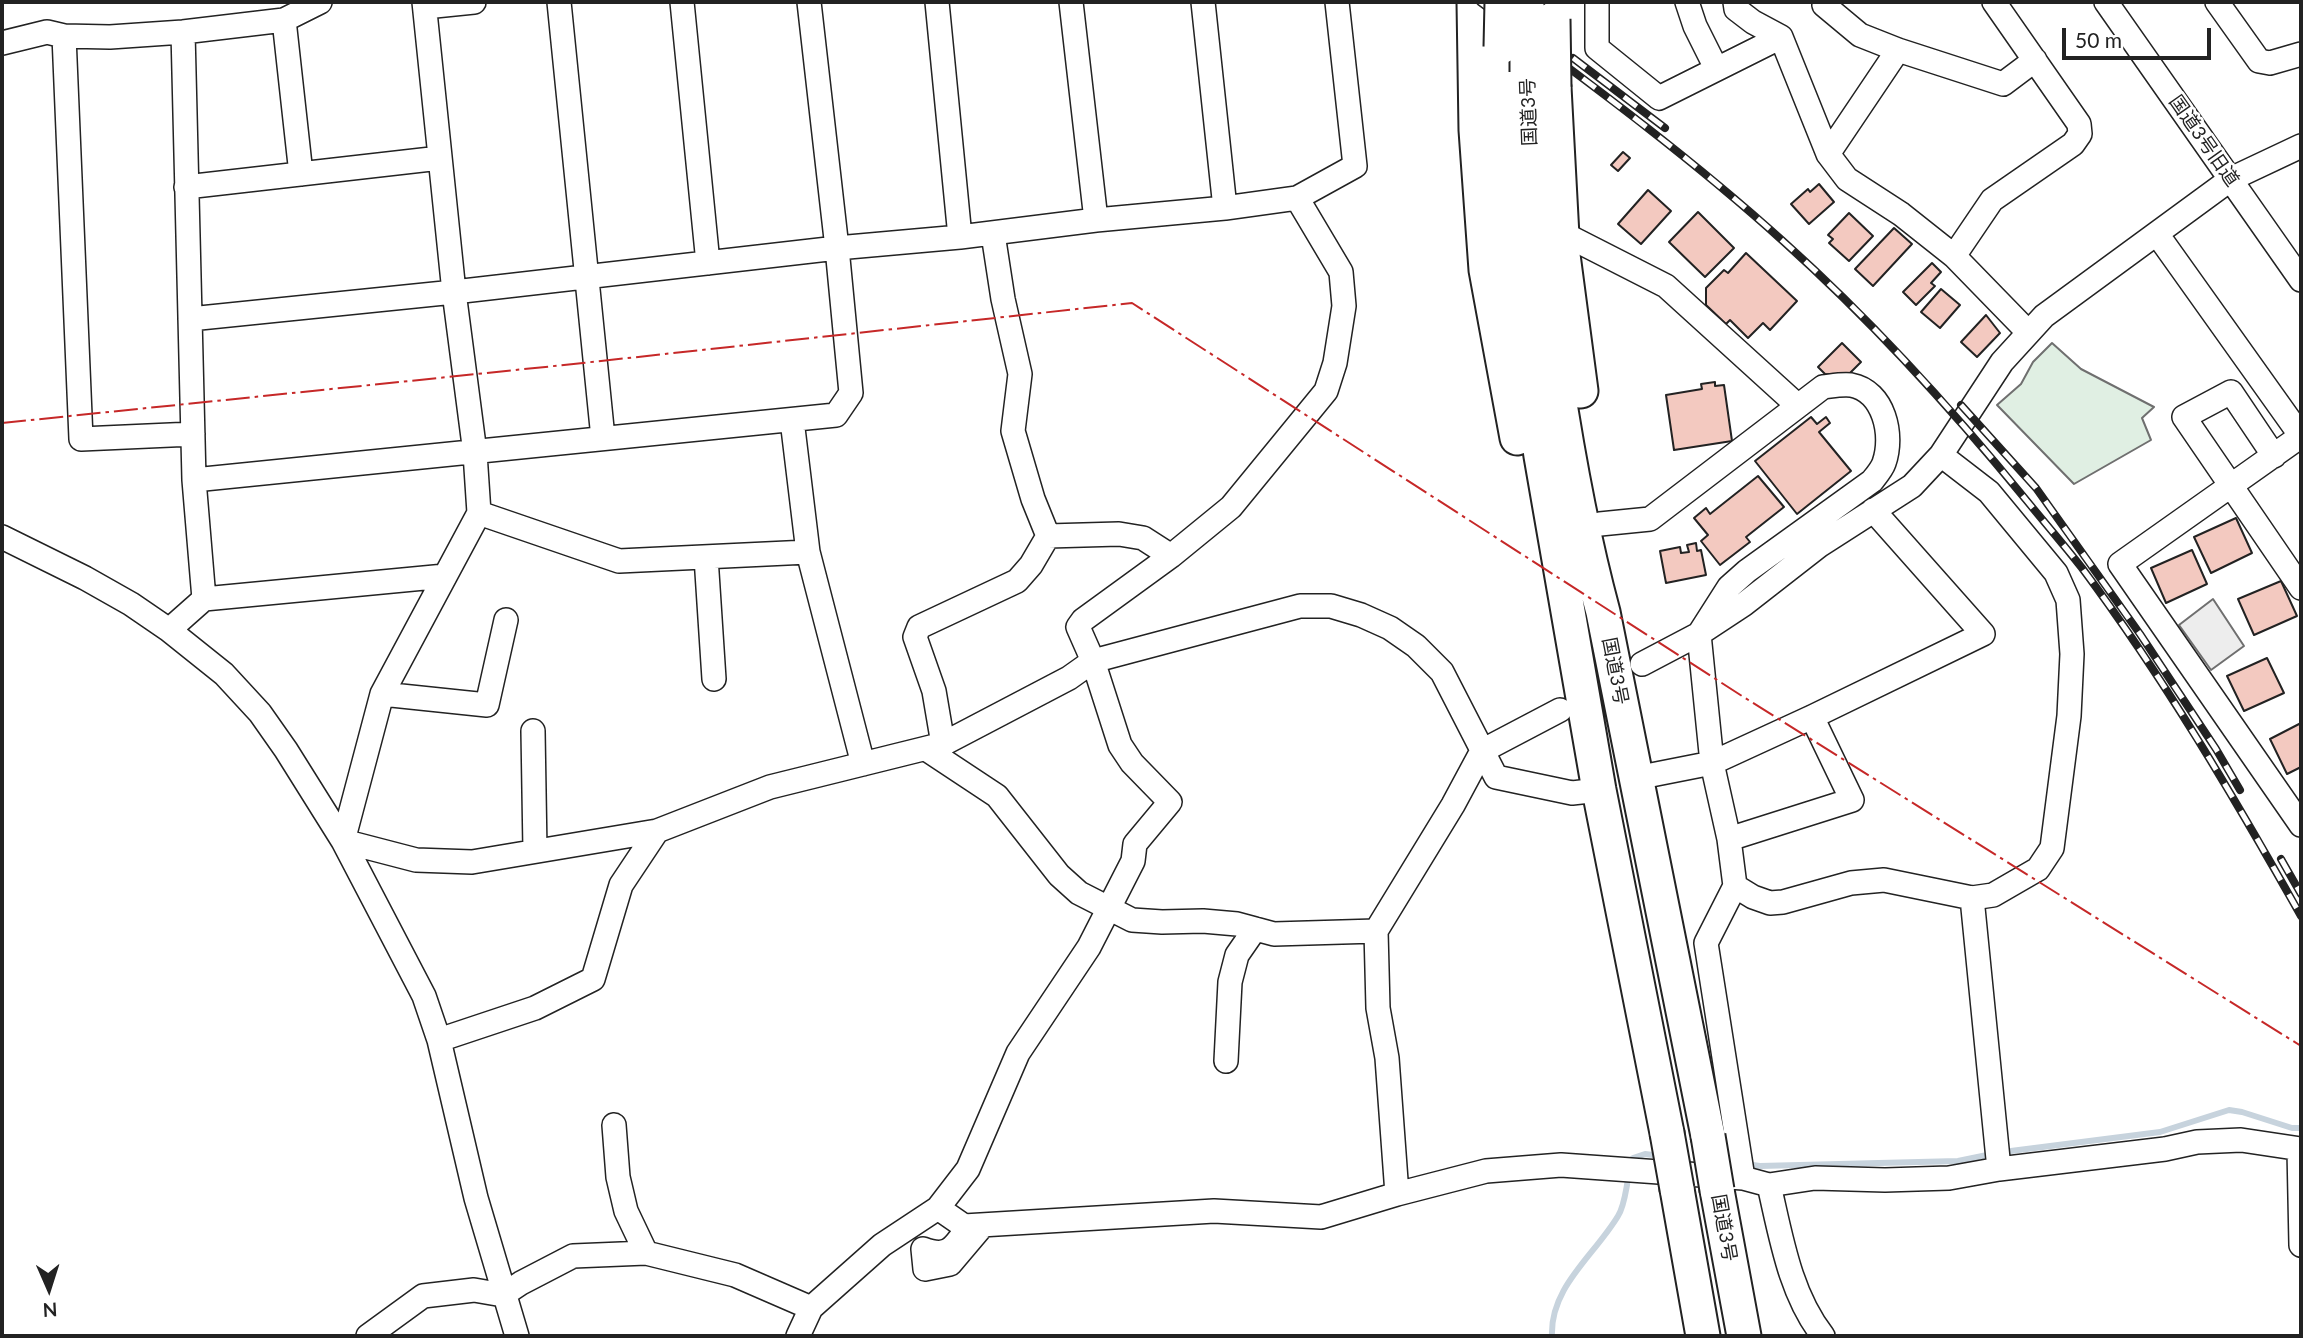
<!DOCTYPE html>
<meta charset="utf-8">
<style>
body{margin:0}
#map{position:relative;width:2303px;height:1338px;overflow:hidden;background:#fff;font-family:Lato,sans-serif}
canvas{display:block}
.frame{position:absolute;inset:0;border:4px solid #222;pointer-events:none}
.north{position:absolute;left:14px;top:1254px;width:70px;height:70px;-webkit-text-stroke:5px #fff;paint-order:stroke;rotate:177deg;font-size:19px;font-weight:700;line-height:28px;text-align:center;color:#222}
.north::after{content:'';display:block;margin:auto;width:24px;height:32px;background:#222;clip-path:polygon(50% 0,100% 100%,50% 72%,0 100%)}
.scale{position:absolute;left:2062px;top:28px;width:149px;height:32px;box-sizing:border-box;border:4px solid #222;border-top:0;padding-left:9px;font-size:21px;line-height:24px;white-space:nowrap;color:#222;-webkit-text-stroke:5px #fff;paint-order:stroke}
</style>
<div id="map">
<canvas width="2303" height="1338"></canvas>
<div class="frame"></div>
<div class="north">N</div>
<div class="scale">50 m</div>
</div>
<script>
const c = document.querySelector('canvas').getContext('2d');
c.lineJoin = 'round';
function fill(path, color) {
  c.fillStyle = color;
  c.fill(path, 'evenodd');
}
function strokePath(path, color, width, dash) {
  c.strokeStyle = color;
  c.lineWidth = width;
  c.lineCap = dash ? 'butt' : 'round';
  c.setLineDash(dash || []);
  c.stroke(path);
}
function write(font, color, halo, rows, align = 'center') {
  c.font = font + ' Lato,"Noto Sans JP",sans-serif';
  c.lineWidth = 5;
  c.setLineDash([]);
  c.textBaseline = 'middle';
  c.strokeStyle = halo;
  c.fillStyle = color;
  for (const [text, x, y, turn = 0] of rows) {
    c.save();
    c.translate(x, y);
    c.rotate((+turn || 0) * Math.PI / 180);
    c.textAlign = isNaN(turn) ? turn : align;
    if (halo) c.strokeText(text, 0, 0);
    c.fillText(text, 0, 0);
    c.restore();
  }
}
const green = new Path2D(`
 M2052 343 2081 369 2154 407 2142 418 2151 440 2074 484 1997 405 2021 384 2033 362Z`);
fill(green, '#e0efe3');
strokePath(green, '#6f6f6f', 2);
const parking = new Path2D(`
 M2213 599 2244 646 2211 670 2179 625Z`);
fill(parking, '#ededed');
strokePath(parking, '#6f6f6f', 2);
strokePath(new Path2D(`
 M2003 1152 2160 1132 2229 1110 2242 1112 2292 1128H2301
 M1632 1164 1633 1158 1645 1154 1661 1156
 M1745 1164 1760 1166 1958 1161 1992 1154
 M1552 1336C1550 1287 1594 1256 1618 1216 1625 1205 1626 1187 1629 1175`), '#c7d3dd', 6);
const building = new Path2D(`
 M1623 152 1630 158 1618 171 1611 165Z
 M1819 184 1834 202 1809 224 1791 204 1808 189 1810 192Z
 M1648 190 1671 211 1641 244 1618 224Z
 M1698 212 1734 248 1705 277 1669 242Z
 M1849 213 1873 236 1849 261 1829 243 1833 239 1828 235Z
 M1894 228 1912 244 1873 286 1855 269Z
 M1746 253 1797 301 1770 330 1763 323 1748 338 1730 320 1726 324 1706 305V288L1724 270 1728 273Z
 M1932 263 1941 272 1931 283 1935 286 1916 305 1903 292Z
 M1941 289 1960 305 1940 328 1921 312Z
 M1986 315 2000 333 1977 357 1961 342Z
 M1842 343 1861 362 1848 375 1825 374 1818 367Z
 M1715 382V386L1724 385 1732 441 1674 450 1666 395 1702 389 1701 384Z
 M1811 417 1817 424 1826 417 1830 423 1819 432 1851 471 1797 514 1755 461Z
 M1758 476 1784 507 1746 537 1750 542 1720 565 1701 541 1708 535 1694 518 1706 508 1710 514Z
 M2236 518 2252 553 2211 573 2194 537Z
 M1696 543 1697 551 1701 550 1706 575 1666 583 1660 551 1680 547 1681 553 1689 552 1687 545Z
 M2192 550 2207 584 2166 603 2151 568Z
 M2281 581 2297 616 2254 635 2238 599Z
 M2267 658 2284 693 2244 711 2227 676Z
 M2301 723V767L2287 774 2270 739Z`);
fill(building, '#f3c9c0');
strokePath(building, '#222', 2);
const minor = new Path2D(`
 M424 2 454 292 475 453 479 513 382 694 343 841 416 860 472 862 657 831 770 787 943 744 1069 678 1093 661 1300 606H1331L1361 615 1390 628 1416 646 1442 672 1496 777 1572 793 1599 790
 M559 2 603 438
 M682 2 708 263
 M937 2 960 237
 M1071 2 1096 220
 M1203 2 1225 208
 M1597 2V48L1659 98 1781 37
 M1687 2 1695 26 1716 68
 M1735 2 1736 9 1753 22 1781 37 1828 154 1847 179 1901 214 1954 256 2028 332
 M1826 2 1824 5 1860 35 1898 50 2003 84 2035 60
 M2106 2 2301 280
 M2217 2 2259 61 2270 63 2301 54
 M425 7 474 2
 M284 20 301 174
 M64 36 81 439 193 434
 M2 43 47 32 64 36 110 37 183 32 284 20 320 2
 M1828 154 1898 50
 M186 187 440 158
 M1562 233 1666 286 1797 405
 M993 234 1003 299 1020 374 1013 431 1033 499 1048 536 1119 534 1143 538 1171 556
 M2157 234 2301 436
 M1954 256 1992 200 2073 144 2080 134 2079 124 1994 2
 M190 319 454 292 837 248 960 237 1096 220 1225 208 1297 198 1355 166 1337 2
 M792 420 808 552 863 764
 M2301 436 2120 564 2301 825
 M2274 456 2231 392 2184 417 2301 588
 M194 480 836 415 851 393 837 248 809 2
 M479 513 619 561 808 552
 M1600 524 1650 519 1823 387C1832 386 1841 384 1851 385 1884 391 1894 435 1884 463 1882 469 1876 476 1872 481L1747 571 1729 587 1699 634 1712 763 1729 839 1735 886 1706 943 1743 1178
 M2 537 85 578 131 604 169 630 224 674 260 713 286 750 343 841 424 996 439 1040 476 1198 517 1336
 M706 557 714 679
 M204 599 445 576
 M169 630 204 599 194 480 183 32
 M1642 664 1699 634 1743 605 1820 545 1912 486 1941 455 2002 362 2044 316 2231 179 2301 146
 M382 694 487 705 506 620
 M533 731 535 851
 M943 744 934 691 915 637 919 627 1017 581 1031 565 1048 536
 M926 749 997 796 1059 875 1079 893 1132 920 1162 922 1203 921 1237 924 1274 934 1376 931
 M1636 778 1712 763 1812 717 1983 634 1873 510
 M1729 839 1852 800 1812 717
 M1735 886 1753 897 1770 903 1783 902 1851 883 1884 880 1972 898 1993 895 2038 869 2052 848 2069 716 2072 654 2068 600 2056 573 1989 492 1941 455
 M1972 898 1999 1169
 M439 1040 535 1008 593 979 621 885 657 831
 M1226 1061 1230 982 1237 955 1255 929
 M614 1125 618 1177 626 1211 646 1253
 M2299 1150 2301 1245
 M1769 1185C1781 1237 1790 1294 1823 1336
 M1397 1194 1387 1058 1378 1008 1376 931 1453 805 1482 751 1560 710
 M938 1208 964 1226 1214 1211 1321 1217 1397 1194 1486 1171 1561 1165 1743 1178 1769 1185 1815 1178 1885 1180 1949 1178 1999 1169 2165 1149 2197 1142 2241 1140 2301 1149
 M969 1226C954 1246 950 1259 923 1249L925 1269 950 1264 983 1225
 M368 1336 423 1296 474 1290 503 1295 521 1283 573 1256 646 1253 735 1275 811 1308
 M798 1336 811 1308 882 1245 938 1208 968 1169 1018 1053 1089 947 1133 861 1135 844 1170 802 1132 763 1120 745 1093 661 1078 627 1083 620 1171 556 1231 507 1326 391 1335 363 1344 306 1341 272 1297 198`);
const highway = new Path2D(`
 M1474 2 1476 130 1486 270 1517 438
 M1501 47 1506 184 1515 280 1541 456 1599 790 1667 1133
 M1527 72C1530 175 1541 276 1556 378 1568 457 1582 535 1603 612L1708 1136
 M1554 87 1563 255 1581 391
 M1677 1189 1703 1336
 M1717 1190 1744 1336`);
strokePath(minor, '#222', 26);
strokePath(highway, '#222', 37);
strokePath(minor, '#fff', 23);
strokePath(highway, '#fff', 33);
const rail = new Path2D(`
 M1480 2C1584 79 1688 155 1784 242 1872 321 1952 409 2027 501 2045 523 2064 545 2082 568 2164 678 2234 797 2301 916
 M1573 58 1665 128
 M1961 405 2036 488 2140 634 2216 749 2240 790
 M2281 859 2301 894`);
strokePath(rail, '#222', 8);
strokePath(rail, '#fff', 5, [16]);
const highwayBridge = new Path2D(`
 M1553 19 1554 87
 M1501 47 1502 2
 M1527 72V2
 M1667 1133 1677 1189
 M1708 1136 1717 1190`);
strokePath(highwayBridge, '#222', 37, []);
strokePath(highwayBridge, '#fff', 33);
strokePath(new Path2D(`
 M2 423 564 365 1132 303 1742 696 2301 1046`), '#c62828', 2, [24, 5, 3.5, 5]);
write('19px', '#222', '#fff', [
 ["国道3号",1529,112,-92],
 ["国道3号旧道",2204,141,55],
 ["国道3号",1615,671,79],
 ["国道3号",1724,1228,80]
]);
</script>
